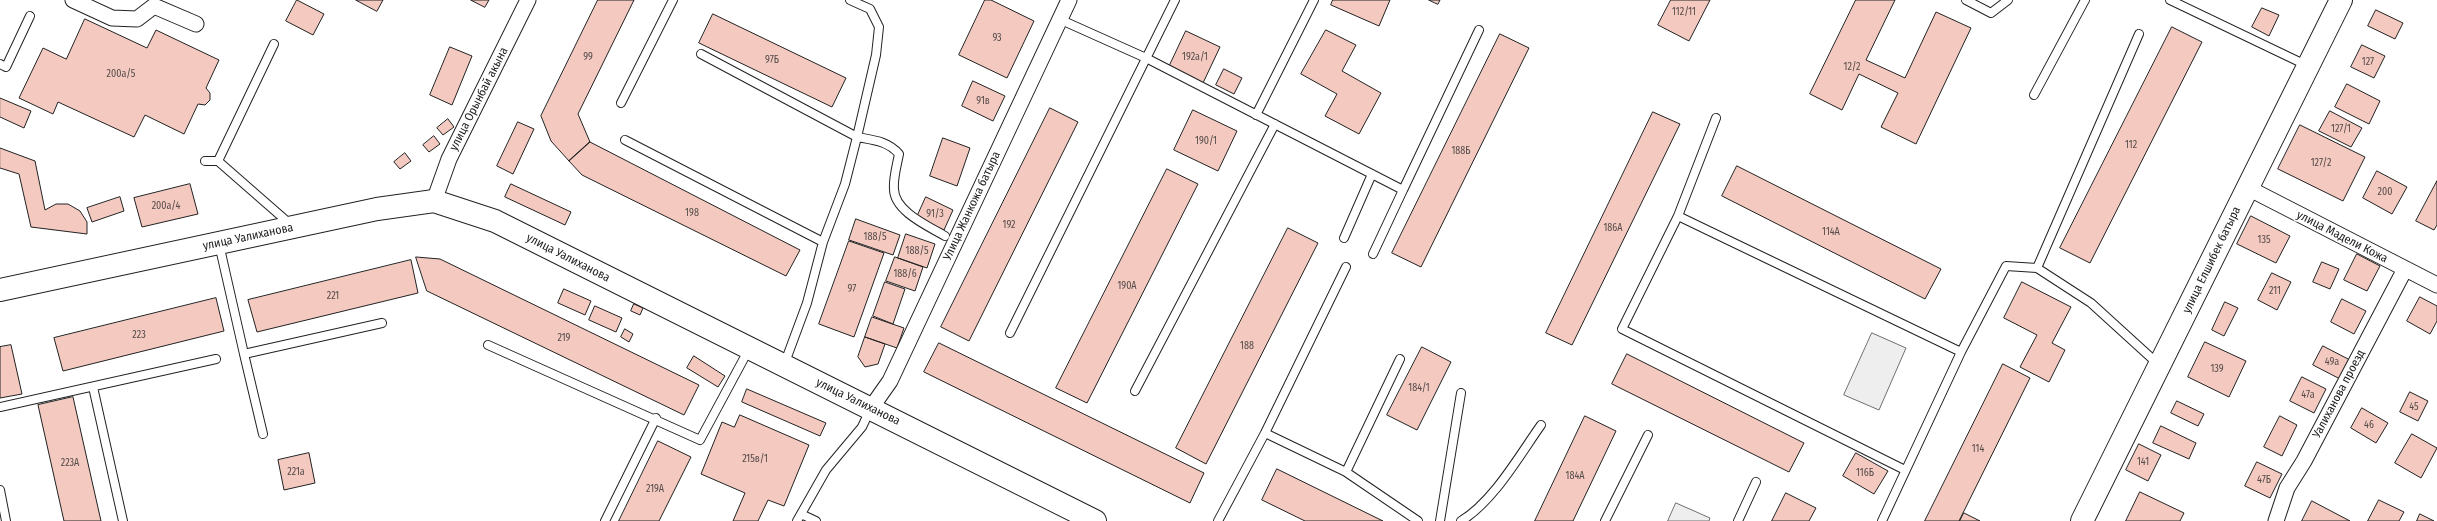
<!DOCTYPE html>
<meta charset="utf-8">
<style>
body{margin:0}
canvas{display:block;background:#fff}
</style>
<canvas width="2437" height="521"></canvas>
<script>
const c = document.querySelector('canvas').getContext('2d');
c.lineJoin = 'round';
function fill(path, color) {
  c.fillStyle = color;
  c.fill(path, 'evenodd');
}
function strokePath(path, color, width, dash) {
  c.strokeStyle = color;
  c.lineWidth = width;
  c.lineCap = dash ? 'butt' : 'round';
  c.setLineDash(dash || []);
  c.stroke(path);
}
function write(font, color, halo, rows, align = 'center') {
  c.font = font + ' "Fira Sans Condensed",sans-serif';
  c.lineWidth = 3;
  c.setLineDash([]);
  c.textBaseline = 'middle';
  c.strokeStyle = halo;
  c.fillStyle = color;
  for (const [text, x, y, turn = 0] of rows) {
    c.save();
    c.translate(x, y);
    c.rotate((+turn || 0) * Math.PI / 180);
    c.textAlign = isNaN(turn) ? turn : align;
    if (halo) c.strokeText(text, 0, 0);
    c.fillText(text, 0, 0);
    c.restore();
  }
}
const green = new Path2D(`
 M1872 333 1906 348 1879 410 1844 395Z
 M1676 503 1710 518 1709 521H1668Z`);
fill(green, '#eee');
strokePath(green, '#6f6f6f', 1);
const building = new Path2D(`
 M297 0 324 14 313 35 286 21Z
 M356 0H383L377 11Z
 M471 0H489L485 7Z
 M598 0H634L578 114 590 142 569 161 551 141 541 116Z
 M985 0H991L1034 21 1007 78 959 55Z
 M1333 0H1390L1379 26 1331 5Z
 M1429 0H1440L1438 4Z
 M1671 0H1710L1689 41 1658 25Z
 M1856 0H1895L1866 60 1905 78 1936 12 1971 28 1916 144 1881 127 1898 93 1859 74 1842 110 1810 94Z
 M2262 8 2279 15 2269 36 2252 27Z
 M2376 10 2403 23 2395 39 2368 26Z
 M713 14 846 78 832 107 699 43Z
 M85 19 147 48 156 30 219 60 206 88 210 93V100L205 105 198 104 184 134 145 115 134 137 58 102 53 114 19 98 43 48 66 59Z
 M2172 27 2202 42 2090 263 2060 248Z
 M1326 30 1356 45 1342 71 1381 93 1359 134 1325 116 1337 94 1301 74Z
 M1186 31 1220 47 1203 83 1169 67Z
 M1500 34 1529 48 1421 267 1392 253Z
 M2362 45 2385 56 2374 78 2351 67Z
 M450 47 472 56 452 105 430 95Z
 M1224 69 1242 78 1234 94 1216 85Z
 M973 81 1005 96 993 121 962 106Z
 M2347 84 2380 101 2369 124 2335 107Z
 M0 98 31 111 24 128 0 117Z
 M1050 108 1078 122 969 341 941 327Z
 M1193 110 1237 131 1218 171 1174 150Z
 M2330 111 2362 128 2351 147 2319 131Z
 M1653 112 1680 124 1572 345 1546 333Z
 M448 119 454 127 443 135 437 128Z
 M518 122 534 129 513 174 497 166Z
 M2300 125 2365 157 2343 201 2278 169Z
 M434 136 440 144 429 152 423 145Z
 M943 138 970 148 957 186 930 176Z
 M590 142 800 250 786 276 582 175 569 161Z
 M0 148 35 161 45 210 56 204H68L80 211 87 222V234L31 227 19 174 0 168Z
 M405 153 411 161 400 169 394 162Z
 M1737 166 1941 269 1925 299 1722 196Z
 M1167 169 1198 184 1087 403 1056 388Z
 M2377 171 2407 187 2392 214 2363 198Z
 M2437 181V225L2434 230 2416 221Z
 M190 184 198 214 142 227 134 198Z
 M511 184 571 212 565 225 505 197Z
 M120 197 124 211 92 222 87 208Z
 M926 197 953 210 944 230 917 217Z
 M2251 216 2290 236 2276 263 2237 244Z
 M856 219 900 235 893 255 849 240Z
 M1288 228 1318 243 1206 464 1176 448Z
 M906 234 935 244 927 268 898 258Z
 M849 241 884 253 854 337 819 324Z
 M2357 254 2380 266 2367 291 2344 280Z
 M416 257 440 259 699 385 684 415 427 291Z
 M895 257 923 267 915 291 886 281Z
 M411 260 418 293 257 332 248 300Z
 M2322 262 2339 269 2330 289 2313 282Z
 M2272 273 2291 282 2277 310 2258 300Z
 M885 282 905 289 893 324 873 316Z
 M2022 282 2071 307 2052 343 2065 350 2049 382 2020 367 2037 335 2004 318Z
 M564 289 591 301 585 315 558 303Z
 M2420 297 2437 306V321L2430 334 2407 321Z
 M216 298 224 331 63 371 54 338Z
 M2342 299 2366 311 2354 334 2331 322Z
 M2225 302 2238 308 2224 336 2212 330Z
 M634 304 643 308 640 315 631 311Z
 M595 306 622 318 616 332 589 320Z
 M872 317 904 328 897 348 865 337Z
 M625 329 633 334 629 342 621 337Z
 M865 337 885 344 878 364 865 367 858 357Z
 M2205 342 2246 361 2229 397 2188 377Z
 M939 343 1204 473 1190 503 924 372Z
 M11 345 22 394 0 398V347Z
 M2323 346 2350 360 2340 379 2313 365Z
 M1422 347 1451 362 1417 430 1387 415Z
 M1627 354 1804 443 1789 472 1612 384Z
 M694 356 725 376 718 387 687 368Z
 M2003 364 2030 378 1959 521H1925Z
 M2302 377 2326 389 2314 413 2290 401Z
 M747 389 826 423 820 436 742 402Z
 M2410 392 2428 401 2418 421 2400 412Z
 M73 397 101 521H64L38 405Z
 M2177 401 2204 414 2198 426 2171 413Z
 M2362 408 2388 423 2376 443 2351 428Z
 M740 415 809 445 784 506 768 500 758 521H733L745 493 701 474 722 422 734 427Z
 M1585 416 1616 431 1573 521H1535Z
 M2280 416 2297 425 2282 456 2264 447Z
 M2161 426 2196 443 2189 459 2153 443Z
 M2412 434 2437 448 2421 478 2395 463Z
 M658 441 691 457 659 521H619Z
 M2139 444 2161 455 2148 481 2126 470Z
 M309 453 315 483 284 490 278 460Z
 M1856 453 1888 471 1874 494 1843 476Z
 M2257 462 2282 474 2270 498 2245 486Z
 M1277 469 1383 521H1305L1262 500Z
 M2140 492 2184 513 2180 521H2126Z
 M1786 493 1816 508 1809 521H1772Z
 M2379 500 2404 512 2399 521H2368Z
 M2312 501 2350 521H2302Z
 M1964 513 1980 521H1960Z
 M2420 514 2434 521H2417Z`);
fill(building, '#f3c9c0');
strokePath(building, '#222', 1);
const lane = new Path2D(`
 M850 0 870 9 879 27 876 55 857 137C873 140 888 141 899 154 897 165 893 178 894 189 894 211 928 226 945 236
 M1966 0 1991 13 2008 0
 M2170 0 2308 66
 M1059 19 1146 58 1403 190 1479 30
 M701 54 857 137 845 184 823 242
 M0 64 6 67 30 16
 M2034 95 2085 0
 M621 103 673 0
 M1256 115 1314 0
 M625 140 823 242 807 303 784 365
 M205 161H218L274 44
 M218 161 290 224
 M1678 216 1716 118
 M1344 238 1372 174
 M219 244 244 354 382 323
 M1373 254 1403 190
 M2037 268 2139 34
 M1010 333 1175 0
 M488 345 700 440 749 349
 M244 354 263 434
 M93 387 123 521
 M1135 391 1275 124
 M0 407 216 359
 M1265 433 1346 267
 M1905 470 1622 329 1678 216 1961 352
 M1346 472 1400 359
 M0 490 6 521
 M801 514 816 521
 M605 521 656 418
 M797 521 826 470 862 427 870 410
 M1218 521 1265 433 1346 472 1418 521
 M1440 521 1461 393
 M1461 521C1493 502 1519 456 1541 425
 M1605 521 1648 435
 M1738 521 1756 482
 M1882 521 1961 352 2006 266 2037 268 2091 303 2158 364`);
const street = new Path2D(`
 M73 0 112 18 137 19 154 6 196 24
 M2248 188 2437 285
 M434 201 449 159 528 0
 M871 408 890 381 1069 0
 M2276 521 2287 488 2304 461 2405 269`);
const secondary = new Path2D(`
 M0 290 377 209 434 201 495 221 1095 521
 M2082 521 2341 0`);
strokePath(lane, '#222', 10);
strokePath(street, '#222', 17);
strokePath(secondary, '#222', 24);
strokePath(lane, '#fff', 8);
strokePath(street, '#fff', 15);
strokePath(secondary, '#fff', 22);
write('10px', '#564c4a', null, [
 ["112/11",1684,12],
 ["93",997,38],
 ["99",588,57],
 ["192а/1",1195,57],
 ["97Б",772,60],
 ["127",2368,62],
 ["12/2",1852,67],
 ["200а/5",121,74],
 ["91в",983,101],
 ["127/1",2341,129],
 ["190/1",1206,141],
 ["112",2131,145],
 ["188Б",1461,151],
 ["127/2",2321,163],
 ["200",2385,192],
 ["200а/4",166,206],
 ["198",692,213],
 ["91/3",935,214],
 ["192",1009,225],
 ["186А",1613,228],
 ["114А",1831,232],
 ["188/5",875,237],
 ["135",2264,240],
 ["188/5",917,251],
 ["188/6",905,274],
 ["190А",1127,286],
 ["97",852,289],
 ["211",2275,291],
 ["221",333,296],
 ["223",139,335],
 ["219",564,338],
 ["188",1247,346],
 ["49а",2332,362],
 ["139",2217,369],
 ["184/1",1419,388],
 ["47а",2308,395],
 ["45",2414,407],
 ["46",2369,425],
 ["114",1978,449],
 ["215в/1",755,459],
 ["141",2143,462],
 ["223А",70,463],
 ["221а",296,472],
 ["116Б",1865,473],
 ["184А",1575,476],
 ["47Б",2264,480],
 ["219А",655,489]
]);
write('12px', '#222', '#fff', [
 ["улица Орынбай акына",479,99,-63],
 ["Улица Жанкожа батыра",972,206,-65],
 ["улица Уалиханова",248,237,-12],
 ["улица Мадели Кожа",2342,237,27],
 ["улица Уалиханова",568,258,27],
 ["улица Елшибек батыра",2212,260,-64],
 ["Уалиханова проезд",2339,394,-62],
 ["улица Уалиханова",858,402,26]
]);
</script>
